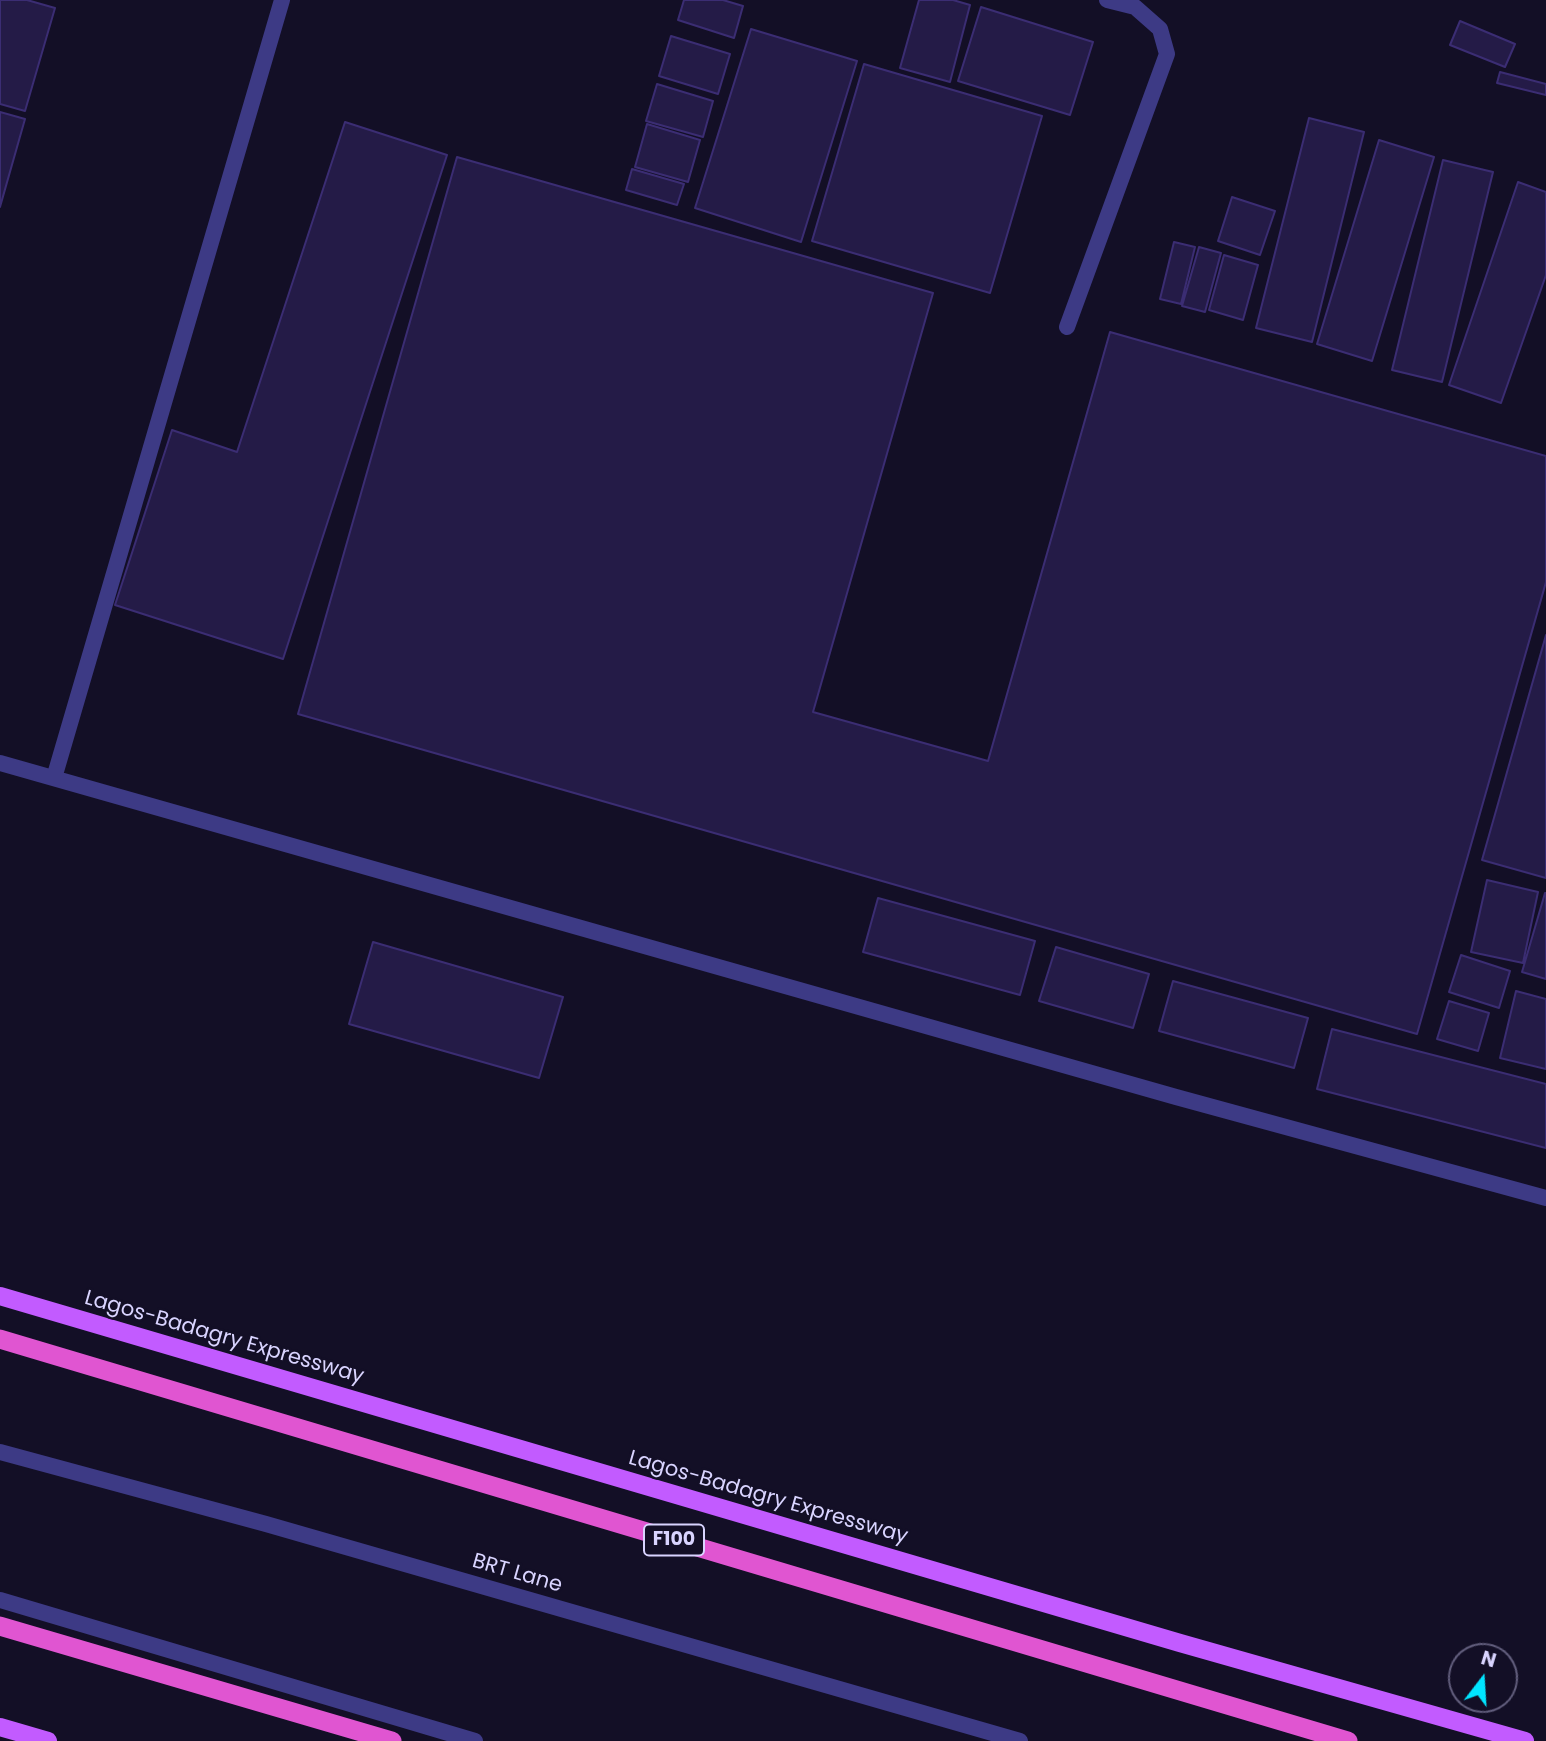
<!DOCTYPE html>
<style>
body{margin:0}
#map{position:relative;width:1546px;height:1741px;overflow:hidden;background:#130f26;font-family:Poppins,sans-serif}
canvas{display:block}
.north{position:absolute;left:1448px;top:1643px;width:70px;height:70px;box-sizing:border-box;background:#130f26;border:2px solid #625e7d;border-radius:50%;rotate:17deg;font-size:19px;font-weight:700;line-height:28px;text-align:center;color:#d9d4ff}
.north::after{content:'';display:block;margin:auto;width:24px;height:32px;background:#00e5ff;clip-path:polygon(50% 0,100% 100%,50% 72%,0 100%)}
</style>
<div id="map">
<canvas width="1546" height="1741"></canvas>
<div class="north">N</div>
</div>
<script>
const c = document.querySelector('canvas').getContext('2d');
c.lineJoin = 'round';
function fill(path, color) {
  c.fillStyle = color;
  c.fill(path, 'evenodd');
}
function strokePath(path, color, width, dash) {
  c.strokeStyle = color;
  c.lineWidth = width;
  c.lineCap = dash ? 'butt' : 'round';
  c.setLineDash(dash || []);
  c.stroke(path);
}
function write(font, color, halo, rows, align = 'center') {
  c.font = font + ' Poppins,sans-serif';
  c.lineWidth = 5;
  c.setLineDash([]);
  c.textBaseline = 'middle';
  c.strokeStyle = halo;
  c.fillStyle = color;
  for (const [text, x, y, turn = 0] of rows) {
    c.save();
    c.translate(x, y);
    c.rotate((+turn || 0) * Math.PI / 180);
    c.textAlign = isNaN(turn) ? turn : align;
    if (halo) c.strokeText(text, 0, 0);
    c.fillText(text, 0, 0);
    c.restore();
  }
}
const building = new Path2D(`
 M0 0H27L55 8 25 111 0 104Z
 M684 0H723L743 6 734 38 678 20Z
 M919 0H953L970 5 950 82 900 68Z
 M981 7 1093 42 1070 115 958 81Z
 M1460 21 1515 44 1505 67 1450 45Z
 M751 29 857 61 801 242 695 208Z
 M671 36 730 54 718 94 659 76Z
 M864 64 1042 116 990 293 812 241Z
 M1500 72 1546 84V95L1497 83Z
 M657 84 713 101 703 137 646 121Z
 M0 112 25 119 0 207Z
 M1309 118 1364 132 1312 342 1256 328Z
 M345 122 447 155 283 659 115 605 172 430 237 452Z
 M647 124 700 140 688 182 635 167Z
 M1379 140 1434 157 1372 361 1317 344Z
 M457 157 933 293 813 712 988 761 1110 332 1546 456V582L1417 1034 298 714Z
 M1443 160 1493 172 1442 382 1392 370Z
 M632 169 684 184 677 205 626 190Z
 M1518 182 1546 192V275L1501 403 1449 385Z
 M1232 197 1275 211 1260 255 1218 241Z
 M1174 242 1195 247 1181 304 1160 299Z
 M1199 247 1221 253 1205 312 1182 306Z
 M1224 255 1258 265 1243 320 1209 310Z
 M1546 635V878L1482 860Z
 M1487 880 1538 892 1523 963 1471 952Z
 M1545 893H1546V979L1522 972Z
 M878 898 1035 941 1020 995 863 952Z
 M373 942 563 997 539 1078 349 1024Z
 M1056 947 1149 974 1133 1028 1039 1001Z
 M1461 955 1510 971 1499 1008 1449 992Z
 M1173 981 1308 1018 1294 1068 1159 1031Z
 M1516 991 1546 999V1069L1500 1058Z
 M1449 1001 1489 1013 1478 1051 1437 1039Z
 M1332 1029 1546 1084V1148L1317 1089Z`);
fill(building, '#241b47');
strokePath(building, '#3b2d73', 2);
strokePath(new Path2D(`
 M1067 327 1167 54 1160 29 1135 7 1107 0
 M0 763 1176 1097 1546 1198
 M54 778 282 0
 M0 1452 266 1524 1020 1741
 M0 1600 475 1741`), '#3d3a85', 16);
strokePath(new Path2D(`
 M0 1296 1180 1643 1525 1741
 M0 1727 48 1741`), '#c25bff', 18);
strokePath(new Path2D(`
 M0 1339 1348 1741
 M0 1626 392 1741`), '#e055d1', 19);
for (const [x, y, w] of [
 [674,1540,60]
]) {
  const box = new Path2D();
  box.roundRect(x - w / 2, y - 15.5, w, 31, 5);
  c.fillStyle = '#130f26';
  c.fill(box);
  strokePath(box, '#d9d4ff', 2);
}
write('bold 19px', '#d9d4ff', null, [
 ["F100",674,1540]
]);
write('21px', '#d9d4ff', '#130f26', [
 ["Lagos-Badagry Expressway",224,1338,16],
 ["Lagos-Badagry Expressway",768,1498,16],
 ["BRT Lane",517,1574,16]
]);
</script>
